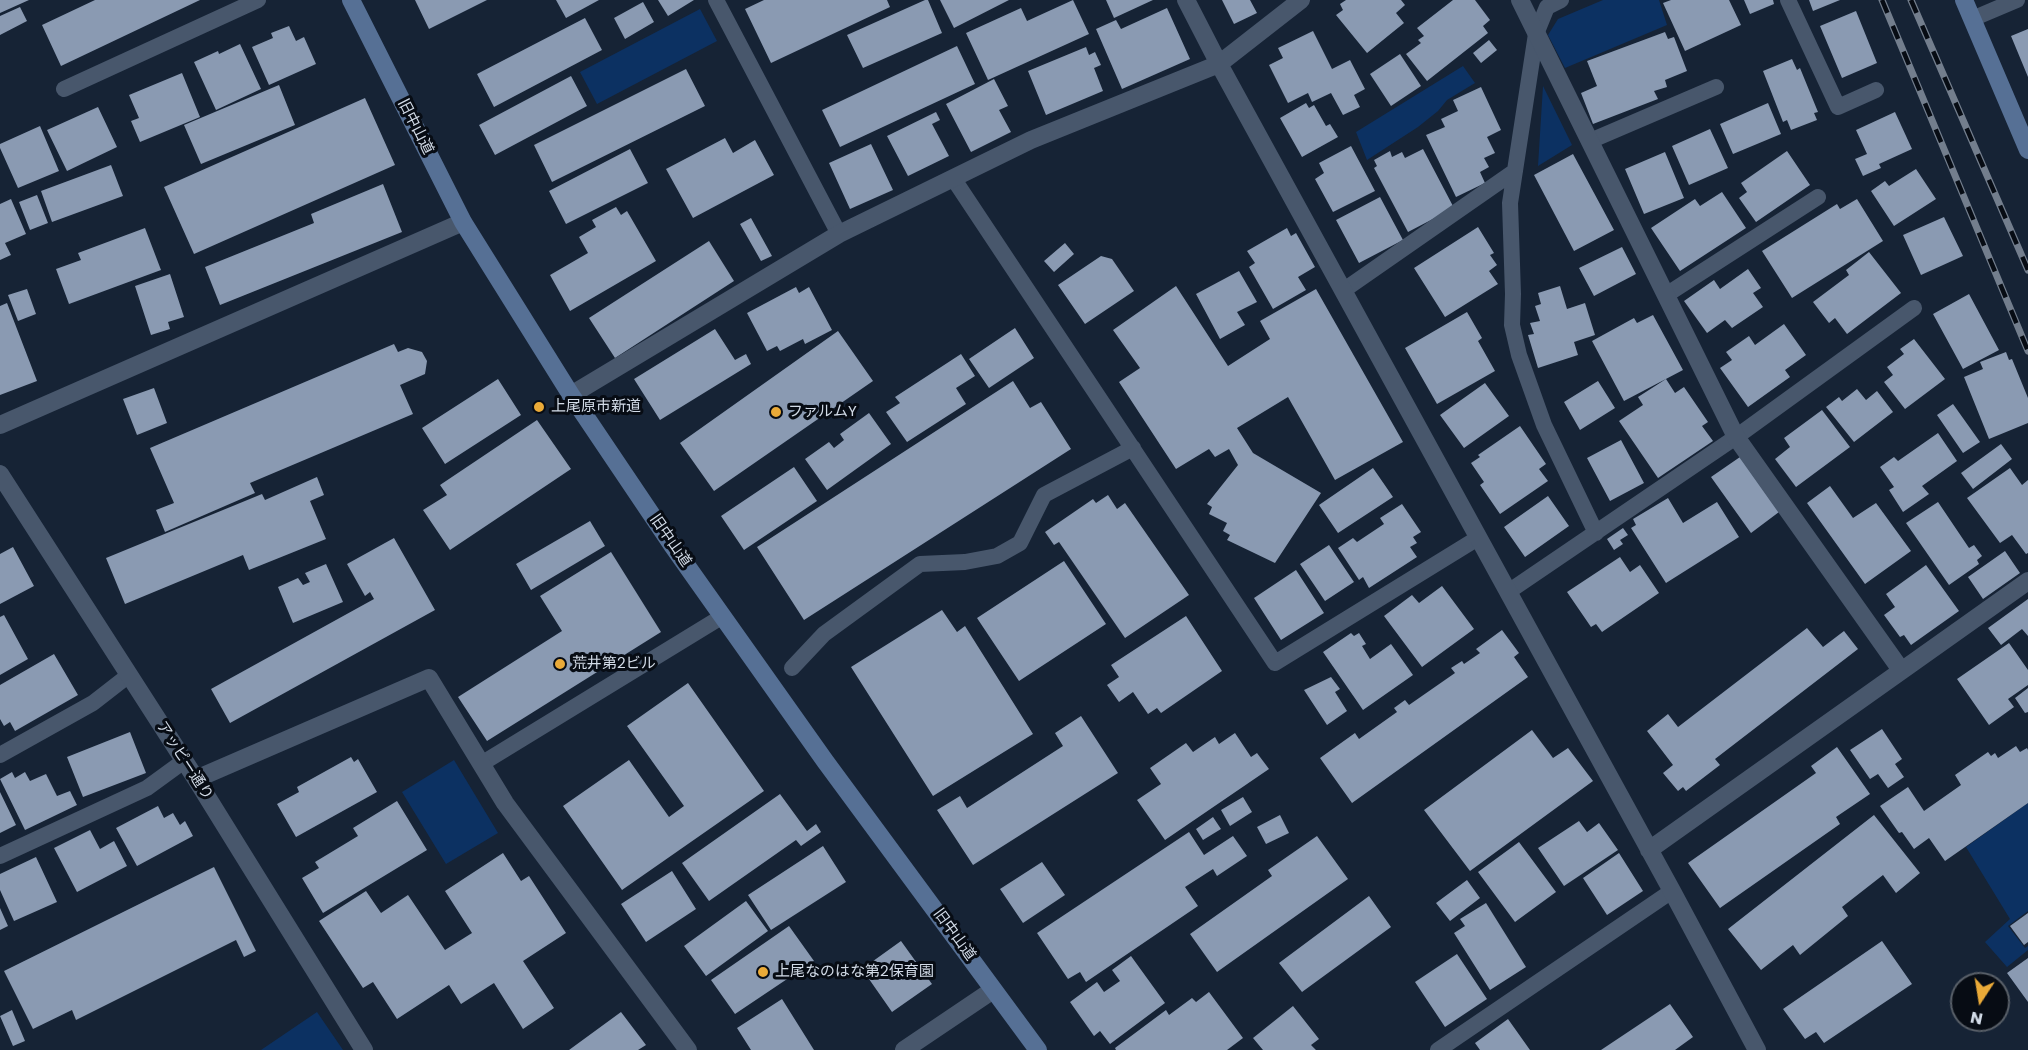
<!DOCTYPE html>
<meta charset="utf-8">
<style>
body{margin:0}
#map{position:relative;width:2028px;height:1050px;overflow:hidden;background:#162335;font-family:Poppins,sans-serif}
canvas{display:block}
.north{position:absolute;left:1950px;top:972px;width:60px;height:60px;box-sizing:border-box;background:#070c14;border:2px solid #585f68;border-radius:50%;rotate:192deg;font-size:16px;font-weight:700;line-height:24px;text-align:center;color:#d2dbe7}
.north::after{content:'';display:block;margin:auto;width:21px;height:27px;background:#eaaa38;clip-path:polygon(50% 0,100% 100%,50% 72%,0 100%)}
</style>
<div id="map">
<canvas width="2028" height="1050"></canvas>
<div class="north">N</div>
</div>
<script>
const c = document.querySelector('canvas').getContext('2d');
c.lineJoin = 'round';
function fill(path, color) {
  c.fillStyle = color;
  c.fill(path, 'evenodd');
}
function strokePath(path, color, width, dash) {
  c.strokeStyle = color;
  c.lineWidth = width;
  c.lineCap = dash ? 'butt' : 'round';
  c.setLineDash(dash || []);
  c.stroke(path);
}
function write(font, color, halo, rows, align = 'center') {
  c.font = font + ' Poppins,"Noto Sans JP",sans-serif';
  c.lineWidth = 6;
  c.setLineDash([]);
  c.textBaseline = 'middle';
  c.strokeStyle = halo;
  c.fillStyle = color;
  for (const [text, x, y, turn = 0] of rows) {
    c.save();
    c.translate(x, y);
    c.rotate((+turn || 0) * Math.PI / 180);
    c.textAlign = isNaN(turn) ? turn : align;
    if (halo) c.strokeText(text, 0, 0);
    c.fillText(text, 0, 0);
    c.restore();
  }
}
fill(new Path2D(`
 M1603 0H1659L1667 25 1565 68 1548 35 1558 19Z
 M700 9 717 41 597 104 580 72Z
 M1463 66 1475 83 1447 100 1438 111 1418 127 1367 160 1356 132Z
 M1543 86 1572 145 1538 166Z
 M454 760 498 833 446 864 402 792Z
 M2028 803V911L2008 926 2025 948 2028 946V950L2007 967 1985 942 2010 919 1966 847Z
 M317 1012 343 1050H261Z`), '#0c3162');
fill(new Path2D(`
 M0 0H29L0 13Z
 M95 0H200L61 66 42 25Z
 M415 0H487L429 29Z
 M556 0H599L566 18Z
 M658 0H694L668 16Z
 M764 0H887L890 7 771 63 745 9Z
 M925 0H928L942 33 863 68 847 35Z
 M940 0H1009L954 28Z
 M1073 0 1089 34 988 80 966 33 1021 8 1027 21Z
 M1106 0H1153L1114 18Z
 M1222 0H1250L1257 13 1234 24Z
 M1346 0H1401L1405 5 1396 13 1404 23 1367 53 1336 15 1343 10 1340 4Z
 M1453 0H1475L1490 20 1483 26 1488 33 1427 81 1406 54 1421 43 1418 40 1424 36 1417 28Z
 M1671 0H1729L1741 25 1685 51 1663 3Z
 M1744 0H1773L1774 4 1750 14Z
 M1809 0H1840L1813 11Z
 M643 2 654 22 625 39 614 18Z
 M20 7 27 21 0 35V16Z
 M1167 8 1190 59 1122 89 1096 29 1116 20 1121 29Z
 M1856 11 1877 63 1842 78 1820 26Z
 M585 18 602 50 494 107 477 74Z
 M289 26 296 41 304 37 316 64 269 85 252 47 273 38 271 33Z
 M2028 29V77L2011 36Z
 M1313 31 1332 69 1350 60 1365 89 1354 95 1360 107 1343 115 1331 93 1312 102 1308 93 1288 103 1269 65 1283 58 1278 48Z
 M1665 32 1668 39 1674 37 1687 71 1665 80 1667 87 1654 91 1658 99 1593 124 1581 93 1597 86 1587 61Z
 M1489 40 1497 50 1481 63 1473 53Z
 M240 44 261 89 216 110 194 62 218 51 219 54Z
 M957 46 975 84 840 147 822 110Z
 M1086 47 1089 55 1095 52 1101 65 1094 68 1103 91 1046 115 1028 71Z
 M1400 54 1421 86 1391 106 1370 74Z
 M1792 59 1797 70 1800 68 1818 112 1814 113 1817 120 1791 130 1787 120 1783 122 1763 71Z
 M686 69 705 106 552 182 534 145Z
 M182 73 200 117 140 142 131 121 139 118 129 95Z
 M571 76 587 106 495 155 479 125Z
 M994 79 1008 106 999 110 1011 132 971 152 946 104Z
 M279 85 295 125 201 164 184 125Z
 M1481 87 1501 130 1487 137 1495 153 1484 158 1489 167 1480 172 1485 183 1456 197 1426 135 1445 127 1441 119 1458 111 1453 100Z
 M365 98 395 165 194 254 164 187Z
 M1306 103 1309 108 1314 105 1326 126 1330 124 1338 137 1302 157 1280 118Z
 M1768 103 1781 134 1733 154 1720 124Z
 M98 107 117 147 67 171 47 130Z
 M936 112 940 120 932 124 949 156 908 176 887 136Z
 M1895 112 1912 149 1879 164 1881 168 1863 176 1855 159 1867 154 1856 130Z
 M40 126 59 171 18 188 0 148V144Z
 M1710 129 1728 168 1689 185 1672 146Z
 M725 138 733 153 755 140 774 175 693 218 666 169Z
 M871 144 893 190 850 209 829 163Z
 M1351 146 1375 191 1333 212 1315 179 1324 173 1319 163Z
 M630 149 648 183 566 224 549 191Z
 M1423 149 1454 208 1408 232 1374 168 1377 166 1374 160 1390 151 1392 157 1402 152 1405 158Z
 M1787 151 1810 185 1756 222 1739 198 1747 192 1741 183Z
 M1665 152 1684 198 1644 214 1625 169Z
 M1573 154 1614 230 1574 251 1534 175Z
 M111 165 123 196 52 222 41 191Z
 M1916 169 1936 199 1894 226 1871 191 1885 181 1889 186Z
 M383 184 402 232 220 305 205 267 314 223 311 214Z
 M1722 192 1746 228 1680 271 1651 228 1695 199 1700 206Z
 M37 195 48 223 30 230 19 202Z
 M1380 197 1403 240 1359 263 1336 220Z
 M11 199 26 234 5 243 11 255 0 260V204Z
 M1857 199 1883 241 1792 298 1762 251 1837 204 1840 209Z
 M616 207 621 215 627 211 656 261 570 311 550 275 588 253 579 237 596 227 592 220Z
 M1944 217 1963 256 1921 275 1903 235Z
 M751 218 772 256 761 261 740 224Z
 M1478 227 1494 253 1490 255 1497 265 1489 271 1498 284 1445 317 1414 268Z
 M145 228 161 270 69 304 56 269 81 260 78 253Z
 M1287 228 1291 236 1296 233 1315 267 1298 277 1306 290 1273 309 1249 267 1255 263 1247 251Z
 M709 241 734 281 615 358 589 318Z
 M1065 243 1074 254 1054 272 1044 261Z
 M1622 247 1636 274 1594 296 1579 268Z
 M1869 252 1901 293 1847 334 1835 318 1829 323 1813 302 1849 275 1846 270Z
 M1101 256 1112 259 1134 291 1085 324 1058 285Z
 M1748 269 1761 288 1753 293 1763 307 1732 328 1725 320 1707 333 1684 301 1714 280 1720 289Z
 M1239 271 1257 302 1237 312 1245 325 1220 339 1196 294Z
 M170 274 184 317 168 322 170 329 151 335 135 286Z
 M1176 286 1228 366 1270 339 1260 321 1316 289 1403 442 1335 480 1288 397 1237 428 1253 453 1321 493 1275 563 1227 540 1230 535 1223 531 1227 523 1209 514 1212 507 1207 504 1238 465 1229 449 1215 457 1209 449 1176 469 1119 382 1140 368 1113 330Z
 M1560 286 1567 309 1585 303 1595 335 1574 342 1578 355 1538 368 1528 335 1534 334 1530 323 1540 321 1535 306 1541 304 1538 293Z
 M796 287 799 293 809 287 832 330 805 344 803 339 780 351 777 346 767 351 747 313Z
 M27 289 36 314 18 321 8 295Z
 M1969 294 1999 350 1963 369 1933 314Z
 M7 303 37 381 0 395V306Z
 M1467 312 1482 338 1478 341 1495 371 1437 404 1405 348Z
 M1653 315 1683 370 1624 401 1592 341 1634 318 1637 323Z
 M1784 324 1806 355 1785 370 1790 377 1748 407 1720 368 1732 360 1726 352 1749 336 1755 345Z
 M1015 328 1034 358 989 388 969 359Z
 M715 329 735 360 746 354 751 364 660 420 634 379Z
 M838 331 873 381 714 491 680 443Z
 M1914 339 1945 379 1905 409 1884 382 1893 375 1887 367 1904 354 1900 349Z
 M394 344 398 352 408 348 422 352 427 361 425 374 400 385 413 414 250 483 255 493 165 532 156 510 174 503 150 448Z
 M2006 352 2009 360 2012 359 2028 398V423L1989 439 1964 377 1983 369 1980 362Z
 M961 354 975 376 956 388 966 404 907 442 886 412 900 403 895 397Z
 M498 379 521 415 445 464 422 428Z
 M1666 379 1675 393 1684 387 1708 422 1702 426 1713 441 1658 478 1619 421 1643 405 1638 397Z
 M1013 381 1030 408 1041 402 1071 449 804 620 757 547Z
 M1598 381 1615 408 1580 430 1564 402Z
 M1485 383 1509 416 1464 448 1440 415Z
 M154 388 167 423 137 435 123 399Z
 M1857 389 1866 400 1877 391 1893 412 1854 442 1826 407 1839 397 1842 401Z
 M1953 404 1980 442 1963 453 1937 415Z
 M1822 410 1850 447 1796 487 1775 459 1790 447 1784 438Z
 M869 413 891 444 827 490 805 459 829 442 834 448 844 440 840 434Z
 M537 420 571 469 450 550 423 510 447 495 440 485Z
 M1520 426 1546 464 1539 469 1548 481 1500 514 1480 485 1484 482 1471 463 1480 457 1478 455Z
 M1938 433 1957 461 1922 486 1929 494 1903 512 1889 490 1894 487 1880 467 1894 457 1898 461Z
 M1621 440 1644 483 1610 501 1587 458Z
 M2001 444 2012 459 1973 489 1961 473Z
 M1740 457 1779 512 1751 533 1711 477Z
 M794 467 817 501 744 550 721 516Z
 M1373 468 1393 497 1338 533 1319 505Z
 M2010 468 2022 485 2028 480V553L2026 554 2012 535 2000 543 1967 498Z
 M317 477 324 495 310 501 326 539 249 570 243 555 125 604 106 558 262 494 265 500Z
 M1830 486 1853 518 1876 503 1911 551 1865 584 1807 503Z
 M1108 495 1117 509 1125 503 1189 595 1125 638 1059 542 1054 545 1045 532 1093 499 1096 503Z
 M1548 496 1569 526 1525 557 1504 527Z
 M1668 498 1683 523 1717 502 1739 537 1666 583 1631 528 1636 525 1633 519Z
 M1938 502 1969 548 1974 545 1982 556 1977 560 1979 564 1949 585 1906 523Z
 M1402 504 1421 532 1413 537 1417 543 1410 547 1417 557 1369 588 1363 577 1359 580 1338 548 1353 538 1357 542 1384 524 1380 518Z
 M590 521 605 546 531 590 516 564Z
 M1623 528 1628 535 1620 540 1623 544 1614 550 1607 539Z
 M394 538 435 610 230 723 211 689 374 599 370 592 365 596 347 564Z
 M1329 545 1354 582 1325 601 1300 564Z
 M13 547 34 586 0 604V554Z
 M2005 551 2020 573 1983 599 1968 577Z
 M611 552 661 632 487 741 458 697 562 631 540 596Z
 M1620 557 1630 572 1640 565 1659 593 1602 632 1596 624 1591 627 1567 592Z
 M1064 561 1106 624 1019 681 977 618Z
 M326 564 343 602 293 623 278 587 298 578 303 585 310 582 305 573Z
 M1926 565 1959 611 1911 645 1904 635 1900 637 1884 615 1895 607 1886 594Z
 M1296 570 1324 613 1281 640 1254 598Z
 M1442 586 1474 629 1422 667 1384 616 1412 595 1419 603Z
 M2028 599V636L2022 629 2001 645 1988 628Z
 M942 610 957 632 965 626 1033 734 933 796 851 667Z
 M4 615 28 659 0 675V617Z
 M1186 616 1222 671 1161 713 1157 708 1148 714 1133 692 1119 702 1107 685 1119 677 1111 665Z
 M1807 628 1823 647 1844 631 1858 649 1715 759 1720 765 1686 791 1683 787 1678 791 1663 773 1673 765 1647 731 1668 714 1678 727Z
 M1502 630 1519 653 1514 657 1528 677 1352 803 1320 758 1355 733 1359 739 1397 712 1394 708 1405 700 1409 705 1455 673 1451 668 1462 661 1464 664 1480 653 1476 649Z
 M1351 633 1354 636 1359 633 1366 644 1362 646 1370 659 1391 644 1413 675 1363 710 1323 652Z
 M2009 643 2028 670V685L2008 699 2014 707 1989 725 1957 679Z
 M54 654 78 695 15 731 10 722 4 726 0 719V685Z
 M1331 677 1340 689 1335 692 1347 711 1327 725 1304 690Z
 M688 683 764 791 622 890 563 806 629 760 669 817 684 806 627 726Z
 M2028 688V712L2025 713 2015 698Z
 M1081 716 1118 773 973 865 937 810 960 796 967 808 1063 746 1055 733Z
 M1882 729 1902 759 1895 764 1904 777 1888 788 1878 774 1870 779 1850 750Z
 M1532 730 1553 758 1568 748 1593 781 1470 871 1424 810Z
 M130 732 146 773 83 797 67 757Z
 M1235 733 1251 757 1257 753 1269 769 1165 840 1137 800 1161 784 1150 768 1186 743 1193 752 1215 737 1219 744Z
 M2016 746 2020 752 2027 748 2028 750V803L1945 861 1929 838 1914 849 1902 832 1899 833 1880 806 1908 787 1924 811 1961 785 1955 775 1988 752 1991 756 1995 753 1998 758Z
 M1837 747 1870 794 1836 817 1840 824 1720 908 1688 863 1816 773 1811 766Z
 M351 757 354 762 358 759 377 792 296 837 277 804 299 792 297 787Z
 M12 772 15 778 25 772 30 781 46 774 57 796 70 791 77 805 25 830 0 779Z
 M0 792 16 825 0 833Z
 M780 794 807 831 816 824 821 832 801 846 796 840 709 901 682 863Z
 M1243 797 1252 812 1230 826 1221 810Z
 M397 801 427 850 323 913 302 878 319 868 315 862 358 836 353 828Z
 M158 806 164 818 173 813 180 825 185 821 193 836 137 866 116 828Z
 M1280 815 1289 833 1266 844 1257 827Z
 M1874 815 1920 873 1896 893 1883 875 1842 907 1848 916 1800 955 1793 945 1761 970 1728 929Z
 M1213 817 1221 829 1203 840 1196 829Z
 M1579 821 1587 832 1599 823 1618 850 1564 886 1538 848Z
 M90 830 100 849 114 841 127 866 77 892 54 848Z
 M1189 832 1204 855 1233 836 1247 856 1217 876 1213 869 1185 887 1198 906 1086 982 1080 972 1068 979 1037 933Z
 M1317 836 1348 879 1217 972 1190 934 1272 876 1268 870Z
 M1519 842 1556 892 1515 922 1478 872Z
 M823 846 846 882 771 930 748 895Z
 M503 853 521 881 529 876 566 933 523 961 554 1008 523 1029 494 983 461 1004 449 985 397 1019 373 982 363 988 319 921 366 891 381 913 408 895 445 950 472 933 445 891Z
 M1619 853 1643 891 1607 915 1583 878Z
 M36 857 57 902 14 921 0 890V874Z
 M1042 862 1065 895 1023 923 1000 889Z
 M214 867 256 951 244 957 236 940 76 1020 72 1010 33 1029 4 971Z
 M672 871 696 909 646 942 621 904Z
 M1467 880 1480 898 1450 921 1436 903Z
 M1369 896 1391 927 1302 992 1279 963Z
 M746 901 768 931 706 976 684 946Z
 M1486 903 1526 967 1490 990 1454 933 1465 926 1460 919Z
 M0 908 8 926 0 930Z
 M2028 913V942L2024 945 2010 926Z
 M789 926 814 961 735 1014 711 980Z
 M901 941 932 984 892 1012 862 969Z
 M1882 941 1912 984 1824 1043 1816 1032 1805 1039 1783 1009Z
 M1457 954 1487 999 1445 1027 1415 982Z
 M1131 956 1165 1003 1110 1044 1100 1031 1094 1036 1070 1002 1097 982 1104 992 1120 981 1112 970Z
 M2028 958V1002L2007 973Z
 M1209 992 1243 1038 1227 1050H1116L1115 1048 1166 1010 1169 1015 1192 998 1196 1002Z
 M782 999 814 1050H751L737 1028Z
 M1670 1004 1693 1037 1675 1050H1601Z
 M1293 1006 1319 1039 1311 1045 1316 1050H1263L1253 1038Z
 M12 1010 25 1041 13 1046 0 1016Z
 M621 1012 646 1045 638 1050H569Z
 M1508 1019 1530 1050H1480L1475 1043Z`), '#8a9ab2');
strokePath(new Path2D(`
 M716 0 839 234
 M1561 0 1547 7 1536 34 1510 203 1513 294 1512 325 1519 355 1544 425 1596 533
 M1788 0 1838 107 1876 90
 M1972 19 2017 0
 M64 89 258 0
 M1590 141 1716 87
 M953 178 1275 663 1478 538
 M1344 290 1515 171
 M1666 295 1818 197
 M1508 592 1736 437 1914 308
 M792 668 824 634 920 564 965 562 997 556 1020 543 1044 495 1133 448
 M0 755 93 703 129 675
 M481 764 723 616
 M0 856 147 788 184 761
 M1438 1050 1672 891`), '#48576c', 16);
strokePath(new Path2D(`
 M1186 0 1219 64 1672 891 1757 1050
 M1520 0 1736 437 1901 670
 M571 395 839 234 1031 140 1219 64 1301 0
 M0 425 463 222
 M0 474 196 779 364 1050
 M196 779 429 678 505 803 688 1050
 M1649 850 2028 581
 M904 1050 993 990`), '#48576c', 18);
strokePath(new Path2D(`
 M351 0 463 222 571 395 672 545 825 761 1038 1050
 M1964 0 2028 150`), '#567095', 18);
const rail = new Path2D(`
 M1882 0 2028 351
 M1911 0 2028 270`);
strokePath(rail, '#737e8d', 7);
strokePath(rail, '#070c14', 4.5, [14]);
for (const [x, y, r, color] of [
 [539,407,6,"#eaaa38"],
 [776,412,6,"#eaaa38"],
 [560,664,6,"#eaaa38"],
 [763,972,6,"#eaaa38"]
]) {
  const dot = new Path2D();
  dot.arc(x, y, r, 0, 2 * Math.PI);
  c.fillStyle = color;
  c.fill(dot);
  strokePath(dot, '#070c14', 2);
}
write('15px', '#d2dbe7', '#070c14', [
 ["旧中山道",415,127,63],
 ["旧中山道",670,541,55],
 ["アッピー通り",184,761,57],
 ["旧中山道",954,935,54]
]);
write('15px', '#d2dbe7', '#070c14', [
 ["上尾原市新道",551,407],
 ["ファルムY",788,412],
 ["荒井第2ビル",572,664],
 ["上尾なのはな第2保育園",775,972]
], 'left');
</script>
